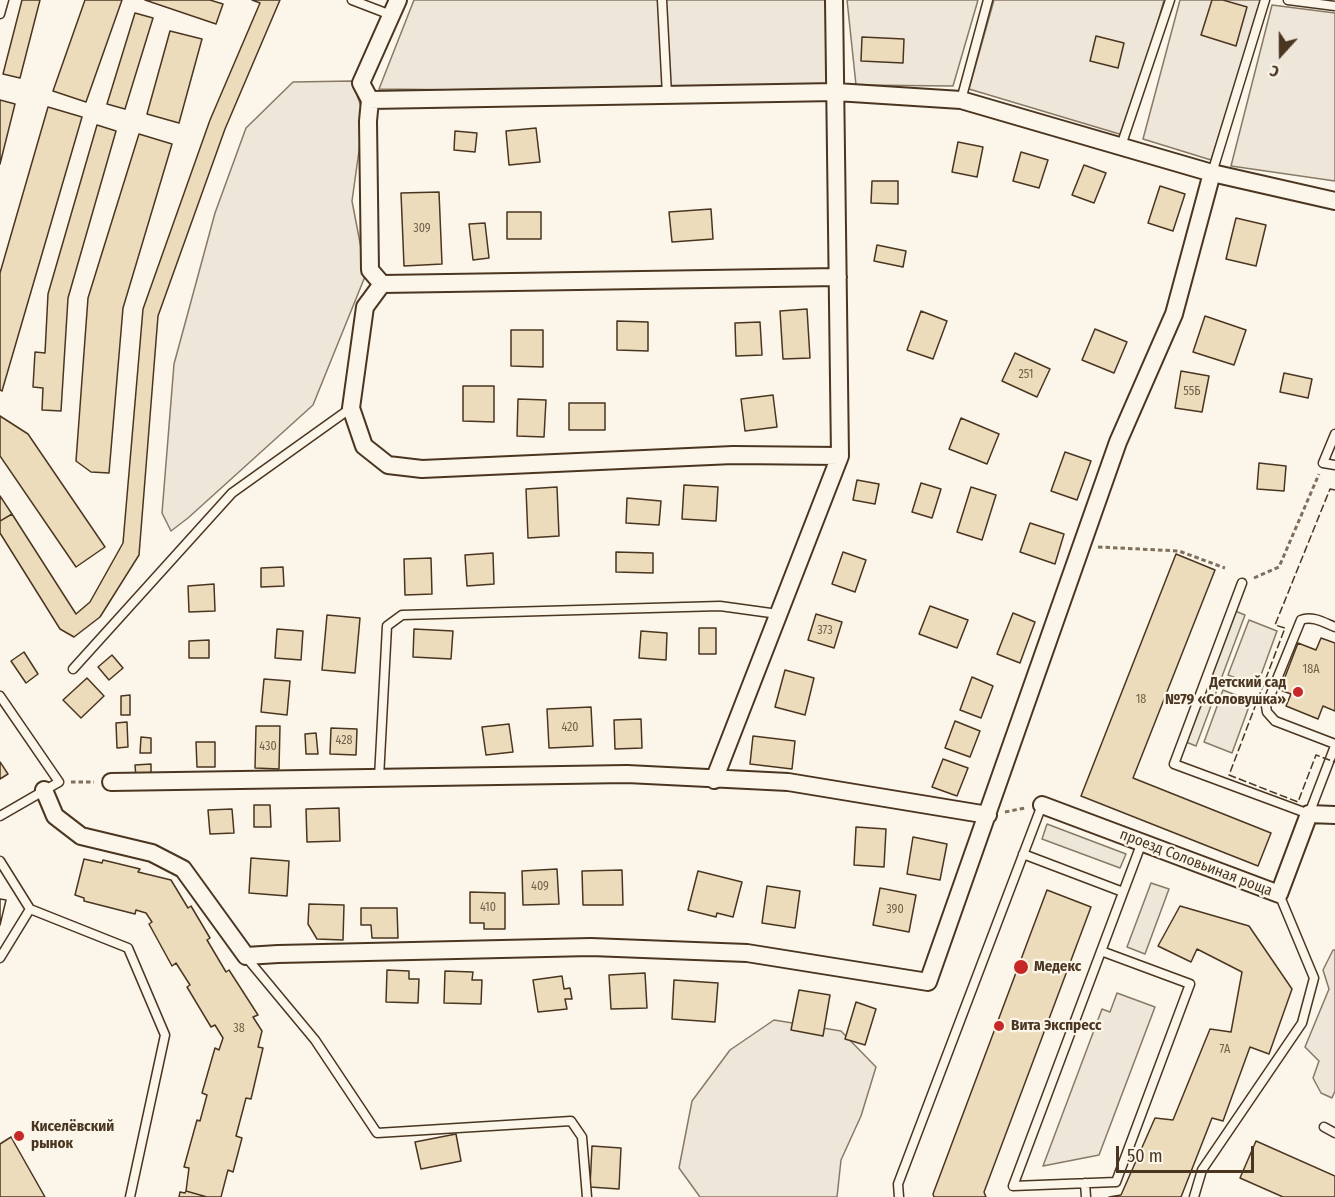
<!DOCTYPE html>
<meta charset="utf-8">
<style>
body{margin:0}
#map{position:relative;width:1335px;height:1197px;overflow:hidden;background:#fbf6e9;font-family:"Fira Sans Condensed",sans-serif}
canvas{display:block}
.north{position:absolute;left:1251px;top:24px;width:60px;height:60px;-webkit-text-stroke:4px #fbf6e9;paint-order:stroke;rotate:201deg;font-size:16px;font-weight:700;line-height:24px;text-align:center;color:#4a3520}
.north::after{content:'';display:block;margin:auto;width:21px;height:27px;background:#4a3520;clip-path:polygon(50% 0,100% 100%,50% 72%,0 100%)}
.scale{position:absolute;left:1116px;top:1146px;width:138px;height:27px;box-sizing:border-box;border:3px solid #4a3520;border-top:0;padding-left:8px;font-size:18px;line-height:21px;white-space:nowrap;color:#4a3520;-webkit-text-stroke:4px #fbf6e9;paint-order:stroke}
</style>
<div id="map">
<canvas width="1335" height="1197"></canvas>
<div class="north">С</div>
<div class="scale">50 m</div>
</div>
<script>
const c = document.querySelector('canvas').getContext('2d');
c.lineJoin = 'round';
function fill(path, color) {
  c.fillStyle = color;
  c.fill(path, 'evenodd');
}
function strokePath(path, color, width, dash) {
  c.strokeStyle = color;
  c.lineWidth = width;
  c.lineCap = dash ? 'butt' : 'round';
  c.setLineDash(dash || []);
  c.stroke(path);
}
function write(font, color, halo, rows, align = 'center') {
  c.font = font + ' "Fira Sans Condensed",sans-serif';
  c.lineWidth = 4.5;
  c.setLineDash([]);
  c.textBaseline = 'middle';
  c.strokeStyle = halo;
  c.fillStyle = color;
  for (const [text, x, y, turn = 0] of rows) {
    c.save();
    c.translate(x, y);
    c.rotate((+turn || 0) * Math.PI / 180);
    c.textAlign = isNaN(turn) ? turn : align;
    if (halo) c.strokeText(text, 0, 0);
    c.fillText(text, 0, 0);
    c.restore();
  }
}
const green = new Path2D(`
 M414 0H832L838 84 651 92 379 89Z
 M847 0H978L953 86 856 85Z
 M994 0H1164L1126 136 969 89Z
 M1180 0H1262L1211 160 1143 139Z
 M1272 5 1335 13V181L1231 166Z
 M352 81 364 115 352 201 366 274 313 405 188 518 171 531 162 513 174 364 215 213 246 128 293 82Z
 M1249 620 1277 631 1257 686 1228 675Z
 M1223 690 1251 701 1232 753 1204 742Z
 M1333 950H1335V1091L1332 1098 1321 1093 1313 1078 1319 1061 1305 1047 1329 989 1323 970Z
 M1117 993 1155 1007 1099 1155 1043 1166 1102 1009 1110 1012Z
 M774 1020 841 1031 876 1067 861 1116 841 1160 837 1197H700L679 1168 692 1101 730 1050Z`);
fill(green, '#ede6d9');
strokePath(green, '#887966', 1.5);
const parking = new Path2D(`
 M1235 611 1245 615 1196 746 1186 742Z
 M1047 824 1126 854 1120 868 1042 839Z
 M1151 883 1169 889 1145 954 1127 947Z`);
fill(parking, '#ede7d9');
strokePath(parking, '#887966', 1.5);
const building = new Path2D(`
 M22 0H40L20 78 3 74Z
 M85 0H122L86 102 53 91Z
 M145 0H210L223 4 216 24Z
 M252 0H280L225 129 158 316 139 555 100 617 74 637 60 629 0 533V521L12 514 76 614 90 602 123 543 143 309 210 120 260 3Z
 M1212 0H1223L1247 7 1236 46 1201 35Z
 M135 13 153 18 125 109 107 104Z
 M170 31 202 39 179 123 147 114Z
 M1096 36 1124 43 1118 68 1090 61Z
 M862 37 904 39 903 63 861 61Z
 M0 100 15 104 0 164Z
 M48 107 82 117 2 391 0 390V273Z
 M97 125 116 131 68 298 61 411 42 410 43 388 33 387 35 352 45 353 48 294Z
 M536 128 540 162 509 165 506 131Z
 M455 131 477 133 475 152 454 150Z
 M139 134 172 144 123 308 109 473 91 472 76 461 88 298Z
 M958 142 983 147 977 177 952 172Z
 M1021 152 1048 160 1039 188 1013 181Z
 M1084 165 1106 173 1094 203 1072 195Z
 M872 181H898V204L871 203Z
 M1160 186 1185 194 1173 231 1148 223Z
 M439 192 442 264 404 266 401 193Z
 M711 209 713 239 672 242 669 212Z
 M507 212H541V239H507Z
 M1236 218 1266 225 1256 266 1226 259Z
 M485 223 489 258 473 260 469 224Z
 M877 245 906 251 903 267 874 261Z
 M807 309 810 358 783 359 780 311Z
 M921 311 947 321 933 359 907 350Z
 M1205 316 1246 330 1234 365 1193 352Z
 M617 321 648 322V351L617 350Z
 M760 322 762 355 736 356 735 323Z
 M1095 329 1127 342 1114 373 1082 360Z
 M511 330H543V367L511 366Z
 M1015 353 1050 369 1037 397 1002 381Z
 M1181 371 1209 376 1202 412 1175 408Z
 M1284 373 1312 379 1308 398 1280 392Z
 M463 386H494V422L463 421Z
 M773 395 777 427 745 431 741 399Z
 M518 399 546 400 544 437 517 436Z
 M569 403H605V430H569Z
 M0 416 28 434 105 547 76 567 0 456Z
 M961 418 999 434 987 464 949 449Z
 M1065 452 1091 461 1077 500 1051 491Z
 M1259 463 1286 466 1284 491 1257 489Z
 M857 480 879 484 875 504 853 500Z
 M921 483 941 489 932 518 912 512Z
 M684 485 718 487 716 521 682 519Z
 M557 487 559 536 528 538 526 489Z
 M971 487 996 495 982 540 957 532Z
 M0 496 12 514 0 521Z
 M627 498 661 501 659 525 626 523Z
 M1030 523 1064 534 1055 564 1020 552Z
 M616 552 653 553V573L616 572Z
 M843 552 866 560 855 592 832 584Z
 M493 553 494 584 467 586 465 555Z
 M1176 554 1215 570 1133 778 1271 833 1258 866 1081 796Z
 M431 558 432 594 405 595 404 559Z
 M283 567 284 586 261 587V568Z
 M214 584 215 611 189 612 188 586Z
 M930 606 968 620 957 648 919 634Z
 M1013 613 1035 622 1020 663 997 654Z
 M816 614 842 622 834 648 808 640Z
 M327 615 360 618 355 673 322 670Z
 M699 628H716V654H699Z
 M277 629 303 631 301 660 275 658Z
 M414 629 453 631 451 659 413 657Z
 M641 631 667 633 666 660 639 658Z
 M1321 638 1335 643V711L1323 706 1318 719 1286 706 1291 694 1280 690 1298 643 1316 650Z
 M209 640V658H189V641Z
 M24 652 38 674 26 683 11 661Z
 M112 655 123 668 109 680 98 667Z
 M785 670 814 678 805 715 775 707Z
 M972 677 993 686 981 718 960 710Z
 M87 678 104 696 81 718 63 700Z
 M264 679 290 681 287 715 261 712Z
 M130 695V715H121V696Z
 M591 707 593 746 549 748 547 709Z
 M641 719 642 748 615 749 614 720Z
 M955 721 980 731 970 757 945 748Z
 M127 722 128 747 117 748 116 723Z
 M509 724 513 752 486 755 482 727Z
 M256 726H280L279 769 255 768Z
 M331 728 357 729 356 755 330 754Z
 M316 733 318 754H306L305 734Z
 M753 736 795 741 792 769 750 764Z
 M141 737 151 738V753H140Z
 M196 742H215V767H197Z
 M943 759 968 768 957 796 932 787Z
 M0 762 8 774 0 779Z
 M151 764V777L136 778 135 765Z
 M254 805H270L271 827H254Z
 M339 808 340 841 307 842 306 809Z
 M232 809 234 833 210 834 208 810Z
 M856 827 886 829 884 867 854 865Z
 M913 837 947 844 940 880 907 874Z
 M251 858 289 861 287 896 249 893Z
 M84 859 102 863 103 860 140 869 138 872 171 880 188 908 191 906 210 938 207 940 226 972 229 970 258 1015 253 1017 262 1031 258 1047 263 1048 251 1099 246 1098 236 1136 242 1138 233 1172 228 1170 221 1197H207L186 1191 189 1168 184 1167 197 1120 200 1121 207 1095 202 1093 215 1048 219 1050 223 1038 215 1025 211 1027 187 987 190 985 176 963 172 966 149 924 152 922 146 913 136 910 135 914 84 901V898L75 895Z
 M557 869 559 904 523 905 522 871Z
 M622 870 623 905H583L582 871Z
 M698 871 742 882 733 917 717 913 716 917 688 910Z
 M767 886 800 891 795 928 762 923Z
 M880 888 916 895 909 932 873 925Z
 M1047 890 1091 907 984 1192 986 1197H934L933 1194Z
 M470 892 505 893V929H484V923H470Z
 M0 899 6 900 0 925Z
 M0 899 6 900 0 925Z
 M309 904 344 905 343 940 317 939 308 924Z
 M1180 906 1249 926 1292 989 1269 1054 1250 1047 1223 1121 1212 1118 1181 1197H1109L1121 1195 1155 1118 1173 1120 1210 1029 1231 1032 1242 972 1197 949 1191 962 1158 946Z
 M361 908H397L398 938H372L371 925H361Z
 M387 970 409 971V979H419L418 1003 386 1002Z
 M445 971 473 972 472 980H482L481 1004 444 1003Z
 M645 973 647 1008 611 1009 609 975Z
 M562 976 564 989 570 988 572 999H565L567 1009 538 1012 533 980Z
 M674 980 718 983 715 1022 672 1019Z
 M799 990 830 995 823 1036 791 1030Z
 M856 1002 876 1009 865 1045 845 1039Z
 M456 1134 461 1161 421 1169 415 1142Z
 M11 1137 45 1197H0V1144Z
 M1256 1141 1335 1176V1197H1283L1240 1178Z
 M592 1146 621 1148 619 1189 590 1187Z
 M186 1191 207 1197H179L180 1192 185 1193Z`);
fill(building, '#ecdcbc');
strokePath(building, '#4a3520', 1.5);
const service = new Path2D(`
 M352 0 391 15
 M662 0 667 95
 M1288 0 1335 6
 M0 14 4 0
 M961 100 988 0
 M1121 146 1170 0
 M1212 173 1265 0
 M1335 434 1323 463 1335 465
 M1242 583 1174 764 1309 814 1335 746
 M1335 627C1325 623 1312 615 1301 620L1266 706 1267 712 1275 721 1335 744
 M73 669 232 493 351 408
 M0 696 59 782 0 816
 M379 778 387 626 402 615 720 606 778 614
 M1023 854 1123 892
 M0 861 30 909 128 948 165 1035 130 1197
 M1101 951 1190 984 1116 1182 1013 1186 1142 842
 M246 957 315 1040 377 1133 571 1121 582 1137 587 1197
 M0 958 30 909
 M1324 1127 1335 1133
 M1085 1183 1086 1197
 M899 1197 898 1184 1042 805
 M1194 1197 1202 1170 1302 1023 1314 978 1279 894`);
const minor = new Path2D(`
 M398 0 361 83 370 100 836 92 961 100 1212 173 1335 201
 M370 100 368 121 370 270 382 284
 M382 284 365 307 351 408 364 446 388 465 422 469 733 455 840 456
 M382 284 838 277
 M714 780 840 456 834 0
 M111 782 627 774 788 782 988 815
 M44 790 55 816 81 836 152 853 183 869 246 956 278 954 591 947 747 953 928 982 1118 442 1174 314 1212 173
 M1042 805 1279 894 1309 814 1335 815`);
strokePath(service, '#4a3520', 11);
strokePath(minor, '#4a3520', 20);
strokePath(new Path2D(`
 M1098 547 1179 551 1225 568
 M1254 578 1279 567 1319 474
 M71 782H94
 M1005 812 1025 808`), '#7f6f5c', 3, [4.5, 3]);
strokePath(service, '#fbf6e9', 8);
strokePath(minor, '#fbf6e9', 16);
strokePath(new Path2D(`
 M1335 490 1330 489 1275 625 1285 628 1229 775 1298 802 1316 755 1335 762`), '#4a3520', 1.5, [8, 3]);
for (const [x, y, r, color] of [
 [1298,692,6,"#c62828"],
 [1021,967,8,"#c62828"],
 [999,1026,6,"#c62828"],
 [19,1136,6,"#c62828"]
]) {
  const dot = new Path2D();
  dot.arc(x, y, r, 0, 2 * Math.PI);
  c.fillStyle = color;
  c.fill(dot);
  strokePath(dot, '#fbf6e9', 2);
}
write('12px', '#725f47', null, [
 ["309",422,229],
 ["251",1026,375],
 ["55Б",1192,392],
 ["373",825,631],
 ["18А",1311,670],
 ["18",1141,700],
 ["420",570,728],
 ["428",344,741],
 ["430",268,747],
 ["409",540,887],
 ["410",488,908],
 ["390",895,910],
 ["38",239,1029],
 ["7А",1225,1050]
]);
write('bold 15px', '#4a3520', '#fbf6e9', [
 ["Детский сад",1286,683,"right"],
 ["№79 «Соловушка»",1286,700,"right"],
 ["Медекс",1034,967],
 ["Вита Экспресс",1011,1026],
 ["Киселёвский",31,1127],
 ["рынок",31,1144]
], 'left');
write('15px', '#4a3520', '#fbf6e9', [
 ["проезд Соловьиная роща",1196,863,21]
]);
</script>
